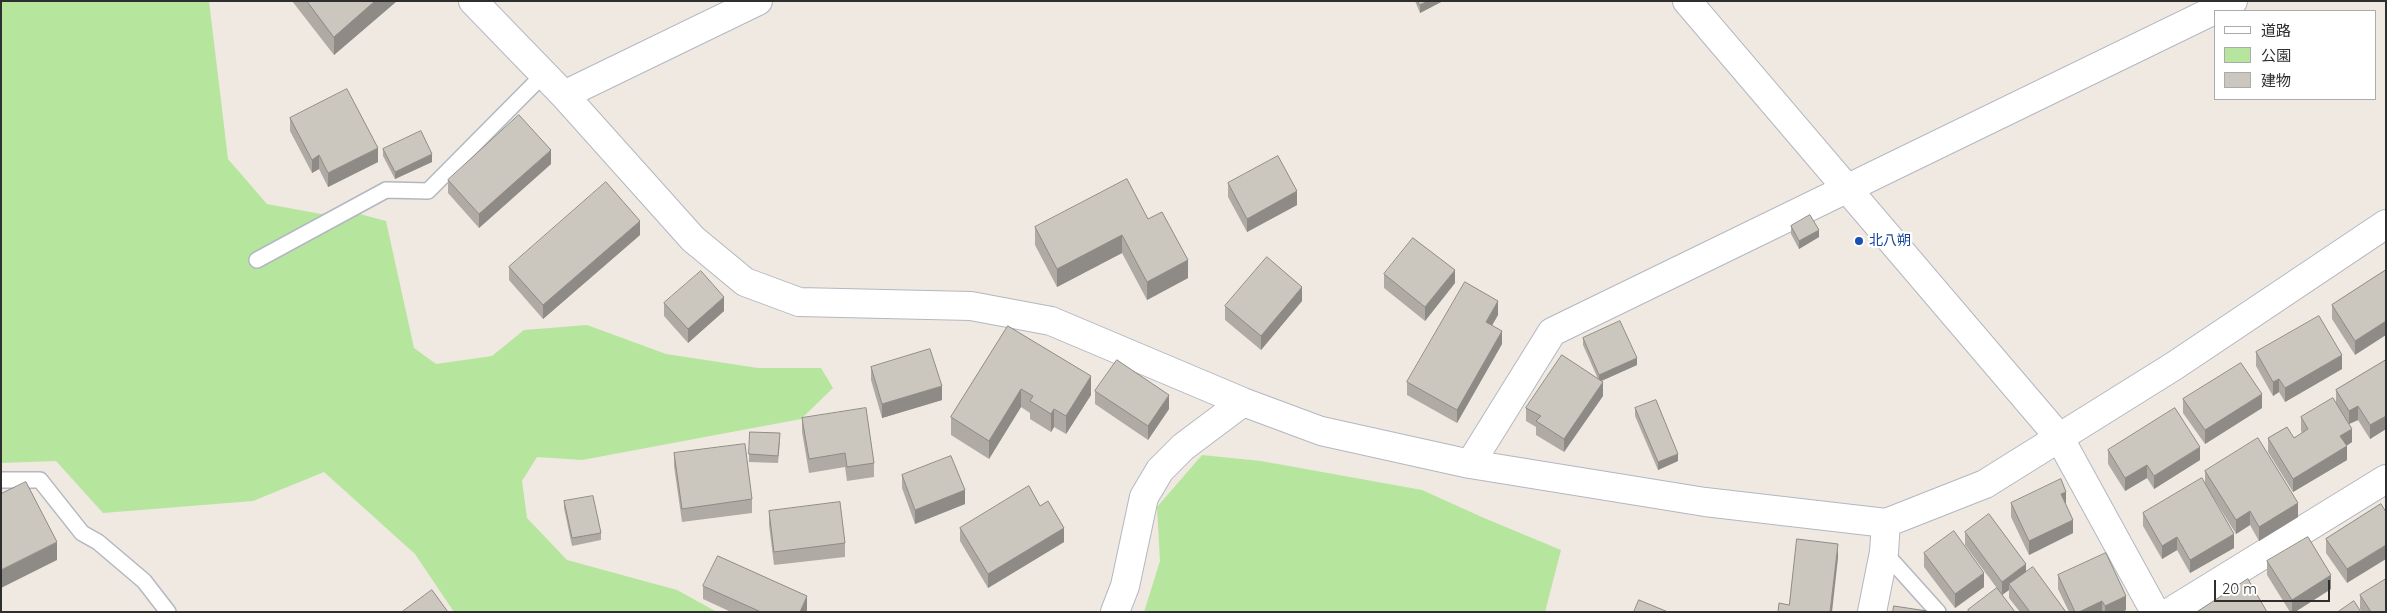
<!DOCTYPE html>
<meta charset="utf-8">
<style>
body{margin:0}
#map{position:relative;width:2387px;height:613px;overflow:hidden;background:#efe9e1;font-family:Quicksand,"Noto Sans JP",sans-serif}
canvas{display:block}
.frame{position:absolute;inset:0;border:2px solid #2e2e2e;pointer-events:none}
.legend{position:absolute;left:2214px;top:10px;width:162px;height:90px;box-sizing:border-box;background:#fff;border:1px solid #ababab;margin:0;padding:6px 9px;list-style:none;font-size:15px;color:#2e2e2e}
.legend li{display:flex;align-items:center;gap:10px;height:25px}
.legend b{width:25px;border:1px solid #ababab}
.scale{position:absolute;left:2214px;top:580px;width:116px;height:22px;box-sizing:border-box;border:2px solid #2e2e2e;border-top:0;padding-left:6px;font-size:15px;line-height:18px;white-space:nowrap;color:#2e2e2e;-webkit-text-stroke:4px #fff;paint-order:stroke}
</style>
<div id="map">
<canvas width="2387" height="613"></canvas>
<div class="frame"></div>
<ul class="legend">
<li><b style="height:6px;background:#fff"></b>道路</li>
<li><b style="height:14px;background:#b6e59e"></b>公園</li>
<li><b style="height:14px;background:#cbc7bf"></b>建物</li>
</ul>
<div class="scale">20 m</div>
</div>
<script>
const c = document.querySelector('canvas').getContext('2d');
c.lineJoin = 'round';
function fill(path, color) {
  c.fillStyle = color;
  c.fill(path, 'evenodd');
}
function strokePath(path, color, width, dash) {
  c.strokeStyle = color;
  c.lineWidth = width;
  c.lineCap = dash ? 'butt' : 'round';
  c.setLineDash(dash || []);
  c.stroke(path);
}
function write(font, color, halo, rows, align = 'center') {
  c.font = font + ' Quicksand,"Noto Sans JP",sans-serif';
  c.lineWidth = 4.5;
  c.setLineDash([]);
  c.textBaseline = 'middle';
  c.strokeStyle = halo;
  c.fillStyle = color;
  for (const [text, x, y, turn = 0] of rows) {
    c.save();
    c.translate(x, y);
    c.rotate((+turn || 0) * Math.PI / 180);
    c.textAlign = isNaN(turn) ? turn : align;
    if (halo) c.strokeText(text, 0, 0);
    c.fillText(text, 0, 0);
    c.restore();
  }
}
fill(new Path2D(`
 M1 1H209L228 159 267 204 321 214 349 211 386 221 414 348 436 364 492 356 524 330 587 325 666 354 758 368H821L833 388 801 419 582 460 537 457 522 481 527 518 567 560 677 590 717 612H454L415 554 324 472 253 501 103 513 56 461 1 463Z
 M1202 455 1261 461 1422 490 1484 518 1561 550 1545 612H1144L1160 561 1157 507Z`), '#b6e59e');
const lane = new Path2D(`
 M257 260 386 190 428 191 544 74
 M1 480H40L82 533 98 542 144 581 168 612
 M1884 552 1938 612`);
const street = new Path2D(`
 M473 1 564 95 693 239 745 282 799 302 971 306 1051 321 1243 402 1321 431 1470 464 1705 502 1886 523
 M564 95 758 1
 M2059 437 2155 612
 M1470 464 1552 332 2233 1
 M1115 612 1125 586 1144 497 1160 470 1183 447 1243 402
 M2170 612 2386 479`);
const secondary = new Path2D(`
 M1687 1 2059 437
 M1872 612 1884 552 1886 523 1985 484 2174 366 2386 224`);
strokePath(lane, '#b4b7c1', 18);
strokePath(street, '#b4b7c1', 30);
strokePath(secondary, '#b4b7c1', 30);
strokePath(lane, '#fff', 15);
strokePath(street, '#fff', 28);
strokePath(secondary, '#fff', 28);
fill(new Path2D(`
 M292 1H397L334 55Z
 M1415 1H1443L1420 13Z
 M290 118 378 162 328 187 319 169 312 173 290 131Z
 M383 149 432 162 395 179 383 156Z
 M551 164 479 228 448 193V180Z
 M1228 183 1297 205 1247 232 1228 197Z
 M1148 219 1188 278 1147 300 1122 253 1057 287 1035 245V227Z
 M1791 226 1819 237 1799 249 1791 234Z
 M640 235 543 319 509 280V267Z
 M2386 270 2355 355 2332 319V305Z
 M1384 274 1455 283 1425 321 1384 288Z
 M1302 301 1261 350 1225 320V306Z
 M664 303 724 311 688 343 664 316Z
 M1498 315 1492 325 1502 344 1457 423 1407 395V382Z
 M1008 326 1091 395 1066 434 1054 427 1051 432 1030 419V413L1021 407 989 459 951 435V417Z
 M1583 338 1637 365 1601 381 1603 396 1564 452 1536 435V427L1526 421V408L1598 379 1583 345Z
 M2256 352 2342 369 2285 402 2279 392 2273 396 2256 366Z
 M2386 360V429L2370 439 2358 420 2349 424 2352 442 2346 446 2347 460 2293 492 2268 452V438H2294L2302 433 2301 431V417L2336 403V390Z
 M871 367 942 400 882 418 871 380Z
 M1095 391 1169 409 1148 440 1095 404Z
 M2183 399 2262 408 2205 444 2183 413Z
 M1635 408 1678 461 1658 470 1635 416Z
 M802 418 874 463V477L847 481 845 467 809 473 802 432Z
 M780 441 778 463 749 462V454Z
 M2108 450 2200 460 2154 489 2147 478 2125 491 2108 464Z
 M674 453 752 499V513L682 522 674 466Z
 M2205 471 2298 517 2259 541 2250 525 2236 534 2205 484Z
 M902 475 965 504 915 524 902 488Z
 M564 501 601 533V540L572 546 564 508Z
 M2011 503 2066 505 2073 533 2029 555 2011 517Z
 M2381 504 2347 583 2326 553V539Z
 M1040 506 1064 542 988 588 960 541V528Z
 M769 511 845 543V557L774 565 769 525Z
 M2143 513 2234 548 2190 573 2177 550 2162 559 2143 526Z
 M1965 532 2026 571 2066 612H2020L2009 598V590L2002 595 1965 545Z
 M1924 553 1984 587 1955 608 1924 567Z
 M2267 561 2331 589 2295 612H2290L2267 575Z
 M2058 575 2126 610 2122 612H2069L2058 589Z
 M703 586 807 610 806 612H731L703 599Z
 M2360 595 2386 612H2362L2360 609Z`), '#afaba4');
fill(new Path2D(`
 M375 1H397L334 55V37Z
 M1428 1H1443L1420 13V5Z
 M378 148V162L328 187V173Z
 M551 150V164L479 228V214Z
 M432 154V162L395 179V172Z
 M319 155V169L312 173V160Z
 M1297 191V205L1247 232V219Z
 M640 221V235L543 319V305Z
 M1819 230V237L1799 249V241Z
 M1122 235V253L1057 287V269Z
 M1188 260V278L1147 300V282Z
 M1455 270V283L1425 321V307Z
 M1302 287V301L1261 350V336Z
 M724 297V311L688 343V329Z
 M1498 301V315L1486 336V322Z
 M2386 321V335L2355 355V341Z
 M1502 331V344L1457 423V410Z
 M2342 355V369L2285 402V388Z
 M1637 358V365L1599 382V375Z
 M1091 376V395L1066 434V416Z
 M2279 379V392L2273 396V382Z
 M1603 382V396L1564 452V439Z
 M942 386V400L882 418V404Z
 M1021 389V407L989 459V441Z
 M2262 394V408L2205 444V430Z
 M1169 395V409L1148 440V426Z
 M2358 406V420L2349 424V411Z
 M1054 409V427L1051 432V414Z
 M2386 416V429L2370 439V425Z
 M2352 429V442L2340 450V436Z
 M2347 446V460L2293 492V479Z
 M2200 447V460L2154 489V476Z
 M1678 454V461L1658 470V462Z
 M2147 465V478L2125 491V478Z
 M965 490V504L915 524V510Z
 M2066 492V505L2061 494Z
 M2298 503V517L2259 541V527Z
 M2250 511V525L2236 534V520Z
 M2073 520V533L2029 555V541Z
 M1064 528V542L988 588V574Z
 M2234 534V548L2190 573V560Z
 M2177 537V550L2162 559V546Z
 M57 542V560L1 588V570Z
 M1838 544V558L1832 612H1830Z
 M2386 545V559L2347 583V569Z
 M2026 564V577L2009 584V590L2002 595V582Z
 M1984 573V587L1955 608V594Z
 M2331 575V589L2295 612H2292V600Z
 M807 596V610L806 612H800Z
 M2126 596V610L2122 612H2105V606Z
 M2102 601V612H2079Z`), '#8e8b86');
const building = new Path2D(`
 M307 1H375L334 37Z
 M1418 1H1428L1420 5Z
 M347 89 378 148 328 173 319 155 312 160 290 118Z
 M519 115 551 150 479 214 448 180Z
 M421 131 432 154 395 172 383 149Z
 M1278 156 1297 191 1247 219 1228 183Z
 M1127 179 1148 219 1162 212 1188 260 1147 282 1122 235 1057 269 1035 227Z
 M606 182 640 221 543 305 509 267Z
 M1810 215 1819 230 1799 241 1791 226Z
 M1413 238 1455 270 1425 307 1384 274Z
 M1267 257 1302 287 1261 336 1225 306Z
 M2386 270V321L2355 341 2332 305Z
 M701 271 724 297 688 329 664 303Z
 M1465 282 1498 301 1486 322 1502 331 1457 410 1407 382Z
 M2319 316 2342 355 2285 388 2279 379 2273 382 2256 352Z
 M1620 321 1637 358 1599 375 1583 338Z
 M1008 326 1091 376 1066 416 1054 409 1051 414 1030 401 1033 396 1021 389 989 441 951 417Z
 M930 349 942 386 882 404 871 367Z
 M1562 355 1603 382 1564 439 1536 421 1541 416 1526 408Z
 M1117 360 1169 395 1148 426 1095 391Z
 M2386 360V416L2370 425 2358 406 2349 411 2336 390Z
 M2241 363 2262 394 2205 430 2183 399Z
 M2333 398 2352 429 2340 436 2347 446 2293 479 2268 438 2287 427 2294 438 2308 429 2301 417Z
 M1656 400 1678 454 1658 462 1635 408Z
 M866 408 874 463 847 467 845 453 809 459 802 418Z
 M2175 408 2200 447 2154 476 2147 465 2125 478 2108 450Z
 M750 432 780 433 778 456 749 454Z
 M2258 438 2298 503 2259 527 2250 511 2236 520 2205 471Z
 M745 444 752 499 682 509 674 453Z
 M951 456 965 490 915 510 902 475Z
 M2202 478 2234 534 2190 560 2177 537 2162 546 2143 513Z
 M2061 479 2066 492 2061 494 2073 520 2029 541 2011 503Z
 M26 482 57 542 1 570V494Z
 M1029 486 1040 506 1048 501 1064 528 988 574 960 528Z
 M593 496 601 533 572 538 564 501Z
 M840 502 845 543 774 552 769 511Z
 M2381 504 2386 512V545L2347 569 2326 539Z
 M1989 514 2026 564 2002 582 1965 532Z
 M1954 531 1984 573 1955 594 1924 553Z
 M2308 537 2331 575 2292 600 2267 561Z
 M1797 539 1838 544 1830 612H1778L1779 603 1789 605Z
 M2106 553 2126 596 2105 606 2102 601 2079 612H2075L2058 575Z
 M718 556 807 596 800 612H761L703 586Z
 M2033 567 2066 612H2030L2009 584Z
 M2248 579 2267 612H2197Z
 M2386 579V612H2371L2360 595Z
 M1997 588 2015 612H1969L1968 610Z
 M432 590 448 612H402Z
 M1639 600 1668 612H1634Z
 M2354 601 2361 612H2338Z
 M1894 606 1927 611V612H1893Z`);
fill(building, '#cbc7bf');
strokePath(building, '#8e8b86', 1);
for (const [x, y, r, color] of [
 [1859,241,5,"#1a4fb4"]
]) {
  const dot = new Path2D();
  dot.arc(x, y, r, 0, 2 * Math.PI);
  c.fillStyle = color;
  c.fill(dot);
  strokePath(dot, '#fff', 2);
}
write('14px', '#164399', '#fff', [
 ["北八朔",1869,241]
], 'left');
</script>
